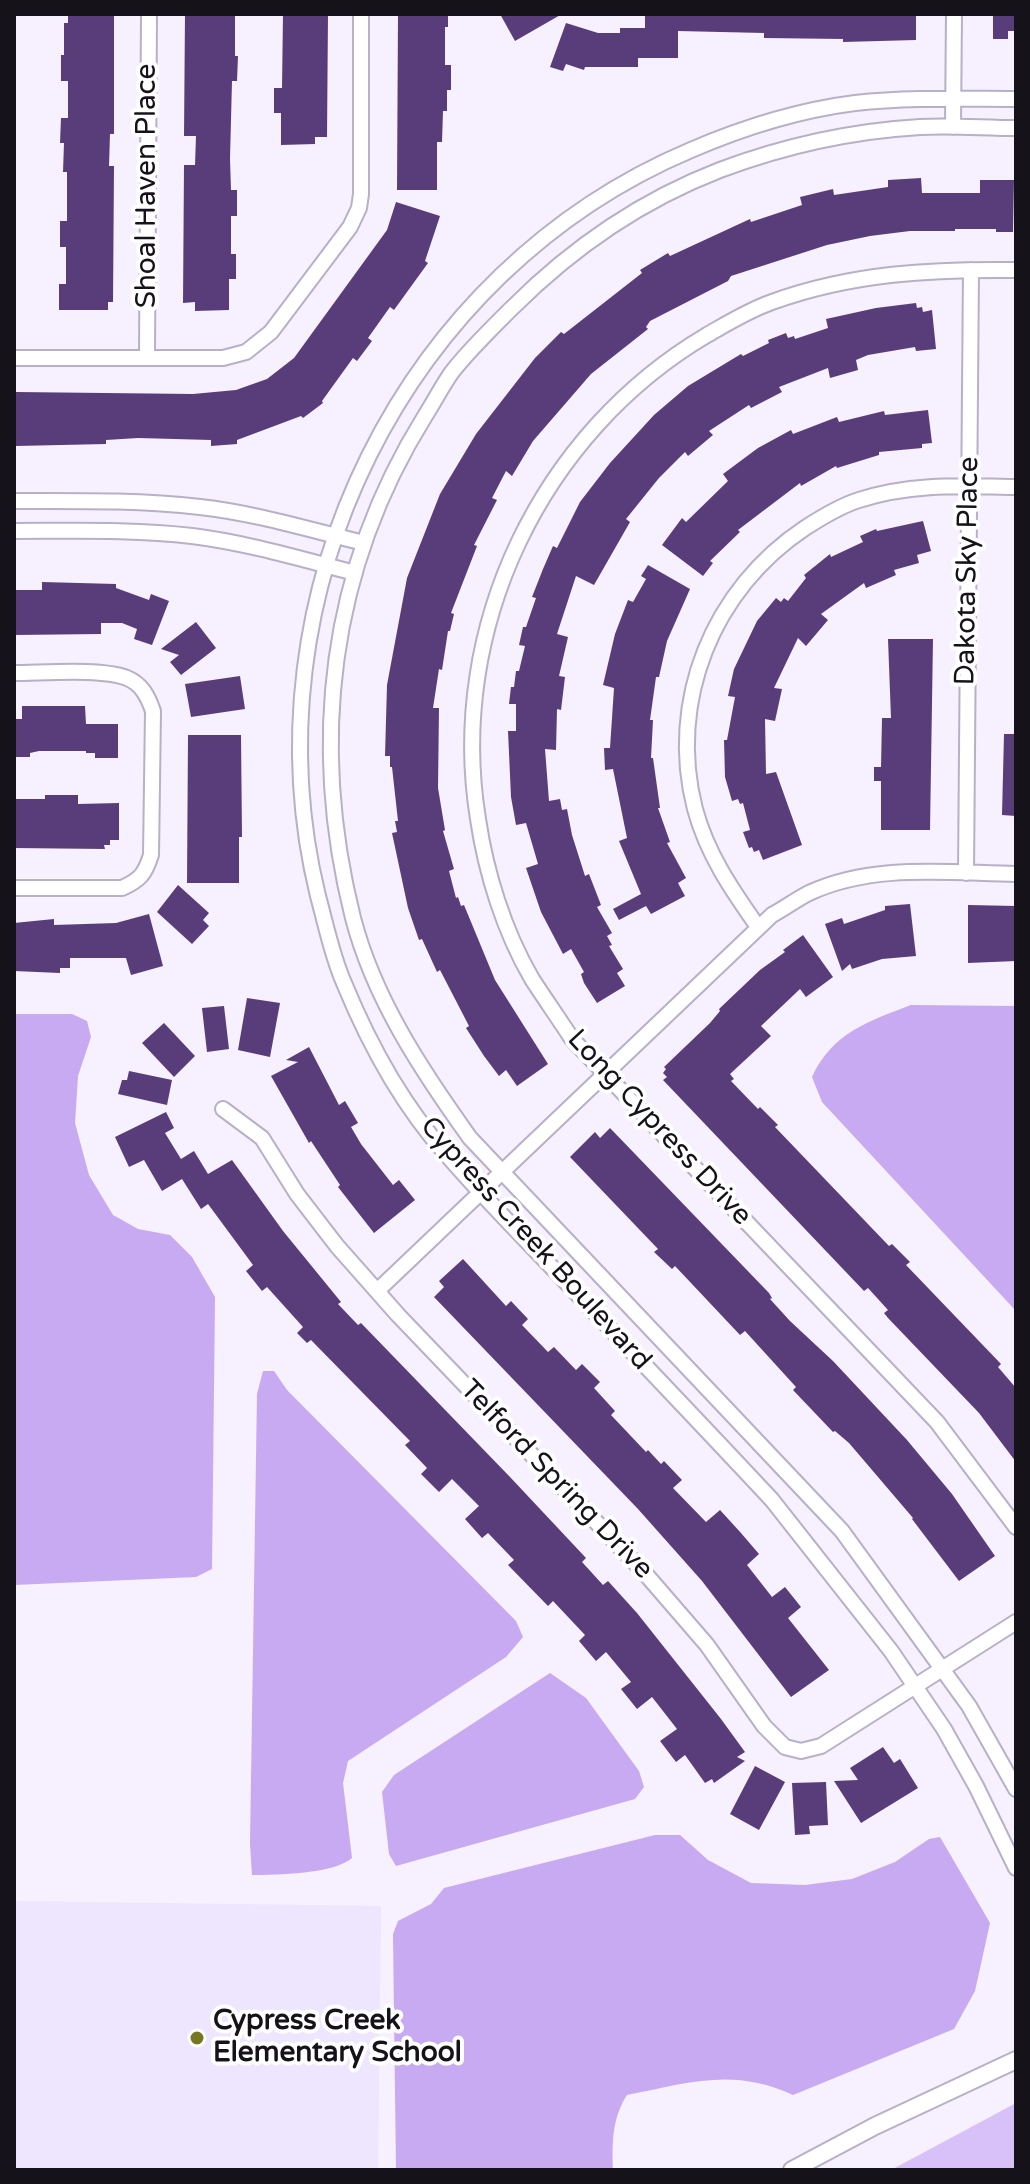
<!DOCTYPE html>
<style>
body{margin:0}
#map{position:relative;width:1030px;height:2184px;overflow:hidden;background:#f6f0ff;font-family:"Varela Round",sans-serif}
canvas{display:block}
.frame{position:absolute;inset:0;border:16px solid #15121a;pointer-events:none}
</style>
<div id="map">
<canvas width="1030" height="2184"></canvas>
<div class="frame"></div>
</div>
<script>
const c = document.querySelector('canvas').getContext('2d');
c.lineJoin = 'round';
function fill(path, color) {
  c.fillStyle = color;
  c.fill(path, 'evenodd');
}
function strokePath(path, color, width, dash) {
  c.strokeStyle = color;
  c.lineWidth = width;
  c.lineCap = dash ? 'butt' : 'round';
  c.setLineDash(dash || []);
  c.stroke(path);
}
function write(font, color, halo, rows, align = 'center') {
  c.font = font + ' "Varela Round",sans-serif';
  c.lineWidth = 8;
  c.setLineDash([]);
  c.textBaseline = 'middle';
  c.strokeStyle = halo;
  c.fillStyle = color;
  for (const [text, x, y, turn = 0] of rows) {
    c.save();
    c.translate(x, y);
    c.rotate((+turn || 0) * Math.PI / 180);
    c.textAlign = isNaN(turn) ? turn : align;
    if (halo) c.strokeText(text, 0, 0);
    c.fillText(text, 0, 0);
    c.restore();
  }
}
fill(new Path2D(`
 M14 1901 381 1906 378 2170H14Z`), '#eee5fe');
fill(new Path2D(`
 M1016 2103V2170H891Z`), '#d8c1f9');
fill(new Path2D(`
 M911 1005 1016 1006V1311L822 1102 812 1077C832 1033 869 1021 911 1005Z
 M14 1014H72L87 1021 91 1037 78 1076 75 1123 89 1175 113 1215 138 1229 170 1235 192 1257 215 1297 212 1569 196 1577 14 1585Z
 M263 1371H274L287 1390 516 1621 523 1637 506 1657 348 1761 343 1783 352 1858C334 1874 276 1875 252 1875L250 1844 257 1394Z
 M550 1673 586 1698 639 1771 644 1787 635 1799 396 1866 389 1854 382 1792 394 1775Z
 M655 1835H680L708 1860 751 1883 805 1885 852 1879 895 1862 929 1839 940 1837 990 1923 975 1991 954 2029 793 2095C733 2067 688 2083 627 2095 612 2118 612 2143 613 2170H396L393 1934 398 1921 431 1904 444 1888Z`), '#c7aaf1');
fill(new Path2D(`
 M68 14H114V134H110L109 166H114L113 302H108V310H59V284H66V247H60V221H67V172H63L64 143H60L61 118H68V81H61V55H64V23H68Z
 M185 14H235V56H238L237 81H232L230 159 231 190H237V216H231V254H236V279H229V310L195 311V302L183 303 184 165H195L196 136H184Z
 M283 14H328L327 137H315V144L281 145V113H274V88H282Z
 M398 14H448V27H445V65H451V90H447V111H443L442 142H437V190H397Z
 M500 14H562L515 41Z
 M645 14H916V40L843 42V39L764 38V33L678 31V58H638V67H585L584 70 566 64 563 71 550 67 566 23 598 33H620V28H645Z
 M993 14H1016V31H1008V39H993Z
 M921 178 922 193H980V180H1014L1013 232H996V229H955V231H910L870 236 827 245 731 276 728 281 650 321 646 327 648 329 591 374 533 441 512 476 506 471 492 498 497 500 474 545 477 546 451 613 454 614 450 631H448L442 670 439 669 433 708H439L438 788 445 830 443 831 454 869 449 871 456 898 458 897 461 906 464 905 495 980 548 1064 517 1086 506 1070 499 1076 484 1056 466 1028 469 1026 440 970 437 972 422 939 419 940 408 908 392 833 397 832 395 821H398L392 767H390V756H385L387 685 407 578 440 494 476 434 535 358 561 332 564 334 642 273 640 270 668 253 670 256 750 219 751 222 802 205 800 197 833 189 834 195 888 187V180Z
 M396 202 440 216 425 261 428 263 394 310 390 307 368 338 372 341 357 361 353 358 322 401 323 403 303 418 301 416 237 440V444L211 446V440L138 438 106 440V444L16 446V392L193 394 236 390 267 379 294 358 387 230Z
 M916 303 917 308 922 307 923 312 932 310 936 349 916 351 915 347 868 355 856 360 858 370 830 378 828 368 779 387 782 392 751 408 749 405 709 431 713 435 688 456 685 452 659 478 626 519 630 522 594 585 576 576 557 634 568 637 559 676 565 677 561 710 557 709 556 750 545 749 549 801 560 799 562 810 567 809 572 835 585 876 589 874 601 905 597 907 612 933 607 936 612 945 609 946 623 969 617 973 625 986 597 1003 584 983 581 974 584 972 571 949 563 954 541 912 526 868 538 864 526 823 516 825 511 797 508 731H516V704H509L511 687H514L516 671H519L525 646 519 645 523 627H526L536 598 532 597 543 569 553 546 557 548 580 502 610 463 654 415 688 386 741 354 743 356 769 343 768 340 786 333 788 338 794 336 795 339 828 328 826 319 876 308Z
 M928 410 932 443 922 444V448L879 452V455L837 468 836 466 801 486 800 483 738 530 740 532 710 561 713 563 703 576 662 545 682 518 686 522 728 481 723 474 758 448 791 430 793 434 837 417 839 422 884 411 885 415Z
 M923 521 931 551 917 555 919 563 894 570 896 575 866 588 864 583 821 614 828 620 806 646 798 638 774 688 782 689 775 721 765 719 766 774 776 772 802 845 763 860 759 850 754 852 752 847 749 848 743 832 750 830 743 803 740 804 738 799 732 801 725 777 724 740H727L735 697 728 696 734 669 757 621 776 598 781 602 784 598 788 601 806 578 804 575 830 554 831 557 863 542 860 536 876 529 877 531Z
 M648 565 690 589 667 641 659 677H656L650 720H653L651 758H653L660 808H658L670 842 667 843 686 878 678 883 685 896 651 914 646 906 619 920 613 909 641 894 619 841 627 838 613 769 605 770 604 748H610L614 688 603 685 615 634 628 600 633 602 646 579 641 576Z
 M42 582 116 584V588L149 600 151 594 169 601 152 645 134 639 137 629 122 623H101V634L14 635V590H42Z
 M196 622 216 648 181 675 170 662 179 655 161 649Z
 M888 639H933L930 830H881V781H874V767H881L882 718H891Z
 M240 676 245 709 191 717 185 684Z
 M22 706H85L86 724H118V758H95V753H86V751H39L30 753V757H14V719H22Z
 M1004 734H1016V816L1002 815Z
 M188 735H241L242 837H239V883H187Z
 M45 795H78V804L119 803V840H110V845H104L105 849 14 848V799H45Z
 M178 885 209 913 203 920 209 926 192 944 157 912Z
 M910 904 916 956 882 959 852 969 850 964 842 971 825 924 842 918 844 924 885 910V906Z
 M968 905 1016 906V961L968 963Z
 M149 914 163 966 131 975 126 958H70V968H60V973L14 971V923L54 919V925L116 923Z
 M803 935 833 977 806 997 800 989 761 1026 771 1036 730 1074 734 1079 731 1081 758 1109 760 1107 778 1125 775 1127 889 1246 892 1244 910 1262 906 1265 1001 1364 998 1367 1016 1388V1462L979 1413 888 1318 884 1313 888 1310 868 1288 864 1291 663 1080 667 1077 663 1073 666 1069 664 1067 710 1023 720 1011 719 1009 760 970 785 952 783 950Z
 M247 998 280 1003 270 1057 238 1050Z
 M224 1006 229 1049 207 1052 202 1008Z
 M164 1023 195 1056 174 1077 142 1043Z
 M309 1047 339 1105 345 1101 358 1123 351 1127 361 1144 393 1185 399 1180 415 1200 374 1233 338 1187 340 1185 311 1141 309 1143 271 1076 298 1062 286 1060Z
 M129 1071 172 1080 167 1105 118 1094 122 1080H127Z
 M166 1112 174 1128 165 1133 181 1159 194 1151 208 1174 232 1160 283 1231 341 1302 338 1304 358 1325 361 1323 510 1477 586 1558 582 1562 603 1585 608 1581 637 1613 721 1719 745 1752 737 1757 745 1761 714 1783 712 1779 705 1783 685 1755 676 1762 660 1741 677 1729 652 1697 637 1709 621 1689 631 1682 606 1652 596 1661 579 1641 585 1635 553 1601 548 1606 508 1565 514 1560 488 1533 482 1538 465 1519 479 1506 452 1479 439 1492 421 1474 427 1468 405 1445 410 1441 311 1340 307 1343 297 1333 303 1327 267 1287 262 1291 246 1271 253 1265 208 1204 201 1209 182 1179 162 1191 144 1160 129 1167 115 1137Z
 M610 1128 769 1293 772 1298 770 1299 790 1321 833 1361 907 1440 952 1494 995 1556 959 1581 912 1519 913 1518 849 1443 835 1431 833 1432 793 1390 796 1387 745 1331 740 1335 675 1266 672 1269 654 1252 658 1249 570 1157 595 1132 600 1138Z
 M463 1259 506 1306 511 1301 528 1319 522 1325 548 1352 554 1347 576 1370 582 1364 600 1382 594 1388 615 1411 611 1415 646 1452 648 1450 661 1464 664 1461 682 1480 673 1488 706 1522 720 1510 741 1533 759 1554 747 1565 772 1597 785 1587 801 1607 788 1618 829 1670 791 1697 702 1581 638 1509 434 1297 444 1287 439 1281Z
 M883 1747 894 1763 900 1759 918 1788 861 1823 834 1781 858 1780 850 1768Z
 M755 1766 785 1782 759 1830 730 1814Z
 M826 1782 828 1825 809 1826 810 1834 795 1835 792 1783Z`), '#593d7b');
const minor = new Path2D(`
 M1016 99C962 99 909 97 855 103 800 110 742 128 691 150 404 271 244 595 318 896 326 925 332 956 344 983 369 1044 403 1106 447 1155 484 1198 525 1239 564 1280 633 1353 703 1426 772 1500L891 1651 944 1729 976 1786 1016 1868
 M953 127 954 14
 M1016 128C984 128 952 125 920 127 852 131 784 146 720 170 642 200 571 249 512 308 492 328 470 349 452 372 442 386 434 402 425 416 329 570 309 743 353 918 374 999 422 1071 470 1138L842 1531 969 1706 1016 1789
 M1016 270C932 269 852 273 772 302 749 310 728 323 707 335 541 433 447 628 478 819 486 873 504 931 532 979 545 999 559 1019 572 1039L937 1422 1016 1527
 M14 358H223L246 352 271 332 350 227 359 208 361 194V14
 M147 358 149 14
 M14 501C76 501 138 500 200 507 255 513 310 530 364 543
 M14 531C73 531 134 529 192 536 248 543 301 559 355 573
 M14 673C43 673 102 668 127 678 142 684 148 697 153 711L151 855C145 874 140 880 122 888H14
 M966 873 971 270
 M758 927C732 890 707 854 695 809 667 701 713 589 805 528 822 517 840 506 859 500 911 483 962 486 1016 487
 M223 1109 262 1138 297 1194 337 1246 398 1315 643 1571 707 1645 764 1726 785 1747 801 1751 821 1746 1016 1622
 M377 1291 772 915C785 908 797 899 809 893 873 863 948 873 1016 874`);
const tertiary = new Path2D(`
 M792 2170 875 2126 1016 2060`);
strokePath(minor, '#b8b0c7', 18);
strokePath(tertiary, '#b8b0c7', 20);
strokePath(minor, '#fff', 14);
strokePath(tertiary, '#fff', 16);
for (const [x, y, r, color] of [
 [197,2038,8,"#757820"]
]) {
  const dot = new Path2D();
  dot.arc(x, y, r, 0, 2 * Math.PI);
  c.fillStyle = color;
  c.fill(dot);
  strokePath(dot, '#fff', 3);
}
write('28px', '#15121a', '#fff', [
 ["Shoal Haven Place",148,186,-90],
 ["Dakota Sky Place",968,571,-89],
 ["Long Cypress Drive",659,1128,47],
 ["Cypress Creek Boulevard",535,1244,48],
 ["Telford Spring Drive",556,1480,46]
]);
write('bold 28px', '#15121a', '#fff', [
 ["Cypress Creek",213,2022],
 ["Elementary School",213,2054]
], 'left');
</script>
